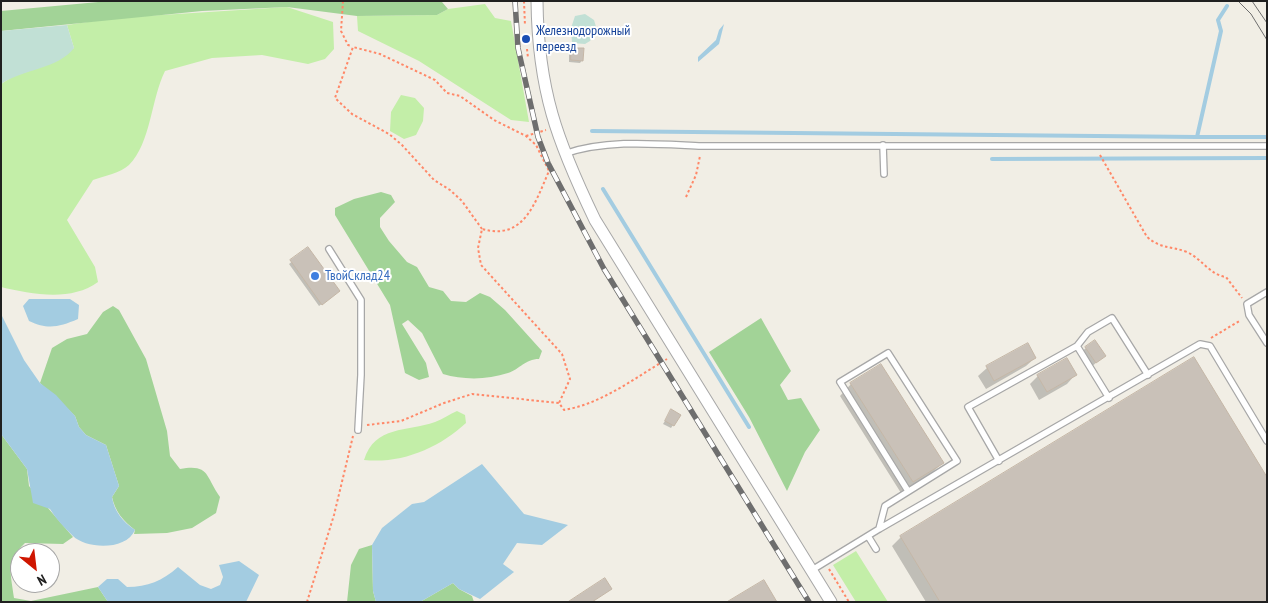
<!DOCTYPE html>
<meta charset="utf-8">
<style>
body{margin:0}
#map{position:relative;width:1268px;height:603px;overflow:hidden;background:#f1eee5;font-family:"PT Sans Narrow",sans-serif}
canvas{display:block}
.frame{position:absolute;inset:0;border:2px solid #202020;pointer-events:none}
.north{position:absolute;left:10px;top:543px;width:50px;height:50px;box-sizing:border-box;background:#fff;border:1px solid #a6a6a6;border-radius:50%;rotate:151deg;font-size:14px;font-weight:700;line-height:20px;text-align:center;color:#202020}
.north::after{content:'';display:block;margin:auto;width:18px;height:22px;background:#cf1600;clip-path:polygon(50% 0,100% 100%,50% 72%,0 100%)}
</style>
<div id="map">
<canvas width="1268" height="603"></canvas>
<div class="frame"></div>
<div class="north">N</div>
</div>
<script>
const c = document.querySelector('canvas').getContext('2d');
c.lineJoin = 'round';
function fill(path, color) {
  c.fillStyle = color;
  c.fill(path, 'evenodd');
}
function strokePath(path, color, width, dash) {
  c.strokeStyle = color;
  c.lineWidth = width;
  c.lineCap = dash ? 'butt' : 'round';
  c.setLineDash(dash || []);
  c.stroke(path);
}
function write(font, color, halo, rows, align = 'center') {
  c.font = font + ' "PT Sans Narrow",sans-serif';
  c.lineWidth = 4;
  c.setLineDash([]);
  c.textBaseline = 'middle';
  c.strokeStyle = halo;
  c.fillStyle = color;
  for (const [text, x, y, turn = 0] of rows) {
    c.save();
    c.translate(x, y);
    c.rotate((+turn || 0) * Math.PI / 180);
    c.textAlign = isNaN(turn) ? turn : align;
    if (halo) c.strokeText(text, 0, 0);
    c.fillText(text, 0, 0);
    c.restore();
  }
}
fill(new Path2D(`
 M485 4 495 18 511 21 529 122 511 120 419 61 358 31 357 16 437 15 448 9Z
 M287 7 333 22 334 49 325 59 308 64 262 55 212 58 165 71C151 99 151 143 129 165 120 173 105 176 93 180L67 220 95 267 98 282C71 302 31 294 1 287V84L12 77 40 67 74 48 67 25 114 18Z
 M401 95 415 98 424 108 423 121 416 135 404 139 390 131 391 112Z
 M457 411 465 415 466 423C439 448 402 464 364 460 375 425 407 432 435 422 443 419 450 414 457 411Z
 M856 551 888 602H856L833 565Z`), '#c3eea8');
fill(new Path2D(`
 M109 1H430L442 2 448 9 437 15 357 16 287 7 202 11 1 31V11Z
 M381 192 391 195 395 202 380 218V227L389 241 407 262 417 267 429 287 443 291 451 301 466 302 480 293 490 297 505 310 542 351 539 359C525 359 520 369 508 373 487 380 463 380 443 374L422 333 408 320 402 324 426 363 429 377 419 380 405 373 390 305 335 215V208L354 199Z
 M113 306 119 310 146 359 167 431 170 456 180 469C210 464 205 476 220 497L216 513 192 528 167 533 134 534 135 530C123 521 115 511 112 497L119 486 106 445 86 435 79 427 75 416 40 383 52 348 67 339 87 334 103 312Z
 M761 318 791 371 780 385 788 400 801 398 820 430 805 452 787 491 749 417 709 352Z
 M1 434 27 469 29 486 73 537 63 544 25 543C5 562 11 573 14 598L31 601 98 587 108 602H1Z
 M372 545 373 591 376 602H347L351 565 359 549Z
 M453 583 459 589 472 596 474 602H420Z`), '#a2d397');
fill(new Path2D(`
 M585 14 594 20 597 30 590 41 585 44 572 43 571 28 575 16Z
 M67 25 74 48C58 69 23 69 1 84V31Z`), '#c1e0d5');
fill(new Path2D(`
 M724 24 719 44 698 62V57L716 40 719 30Z
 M29 299H70L79 305 78 319C59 327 48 330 29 321L23 306Z
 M1 314 24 360 40 383 56 395 75 416 79 427 86 435 106 445 119 486 112 497C114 511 123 522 135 530 126 551 86 549 73 536 64 527 56 519 50 509L33 503 27 469 1 434Z
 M482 464 524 514 568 525 542 545 517 543 503 564 514 572 480 599 459 589 453 583 420 602H376L373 591 372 545 382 528 412 504 424 502Z
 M239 561 259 575 246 602H108L98 587 107 579H118L127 587C148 587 162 581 178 567L200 585 211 589 220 585 223 577 219 565Z`), '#a3cce1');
fill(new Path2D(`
 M572 49 582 60 580 63 569 62V52Z
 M308 249 336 294 319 306 289 264Z
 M1086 348 1104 356 1090 368 1080 353Z
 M1035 358 1026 366 986 389 978 376 987 368Z
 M1075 375 1067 384 1039 400 1030 384 1038 376Z
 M851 384 942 463 931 474 901 493 840 396Z
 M671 411 673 425 671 428 663 424Z
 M901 537 1267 602H926L892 546Z`), '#0003');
strokePath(new Path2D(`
 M592 131 1197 137 1221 31 1218 20 1227 6
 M1197 137H1267
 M992 159 1267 158
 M603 189 749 427`), '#a3cce1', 4);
const building = new Path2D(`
 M571 48H584L583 61 571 60Z
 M308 247 340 291 322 305 290 260Z
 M1095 340 1106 356 1096 363 1085 347Z
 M1028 343 1036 358 994 381 986 366Z
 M1194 357 1267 477V602H940L900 536Z
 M1067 358 1077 375 1047 392 1037 375Z
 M881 364 944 463 913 482 850 383Z
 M671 409 681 415 674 426 665 421Z
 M605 578 612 589 592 602H568Z
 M764 580 777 602H727Z`);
fill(building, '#c9c1b8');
strokePath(building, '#c4b6a6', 1);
const service = new Path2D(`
 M883 145 884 174
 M564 154C607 139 657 144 702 146H1267
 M329 249 361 300V375L358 430
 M1267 292 1247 304 1249 315 1267 343
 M1077 346 1109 398
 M999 461 968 407 1077 346 1088 332 1112 318 1148 375
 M879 529 885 506 957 461 888 353 840 382 908 491
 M868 536 876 549
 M812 570 879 529 1200 344 1210 346 1267 441`);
const minor = new Path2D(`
 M537 1C538 90 557 141 595 220L831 602`);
strokePath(service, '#a7a7a7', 8);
strokePath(minor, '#a7a7a7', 13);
strokePath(new Path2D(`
 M343 1 341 31 348 45 352 46
 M524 1 525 26
 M527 49 528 58
 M526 136 546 130
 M1100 155 1147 237C1161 249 1171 246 1187 252 1202 259 1210 275 1226 277L1242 298
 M686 197 696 175 700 156
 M482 229 462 201 450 190 434 180 402 145 389 134 352 114 335 98 353 47 380 54 435 80 447 93 460 96 494 120 526 136 536 145 549 171C535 203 524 241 482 229L478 248 481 265 562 354 570 379 559 403
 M1211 338 1241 320
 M367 425 401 421 444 403 472 394 559 403 564 410C601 404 635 378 667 359
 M829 569 849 602
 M307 602 334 515 353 436`), '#ff8868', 2, [2.5, 2.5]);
strokePath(service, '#fff', 5.5);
strokePath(minor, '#fff', 11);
strokePath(new Path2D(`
 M1238 1 1251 14 1267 40
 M1252 1 1267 23`), '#6e6e6e', 1);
const rail = new Path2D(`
 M515 1 518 48 538 137 548 163 604 269 809 602`);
strokePath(rail, '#6e6e6e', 5.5);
strokePath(rail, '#fff', 4, [11]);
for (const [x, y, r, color] of [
 [526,39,5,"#1a4fb4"],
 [315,276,5,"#3f7fe0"]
]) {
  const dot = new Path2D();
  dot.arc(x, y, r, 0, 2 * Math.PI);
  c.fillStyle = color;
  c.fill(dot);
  strokePath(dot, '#fff', 2);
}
write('14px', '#164399', '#fff', [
 ["Железнодорожный",536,31],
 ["переезд",536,47]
], 'left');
write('14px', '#366cbe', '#fff', [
 ["ТвойСклад24",325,276]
], 'left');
</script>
